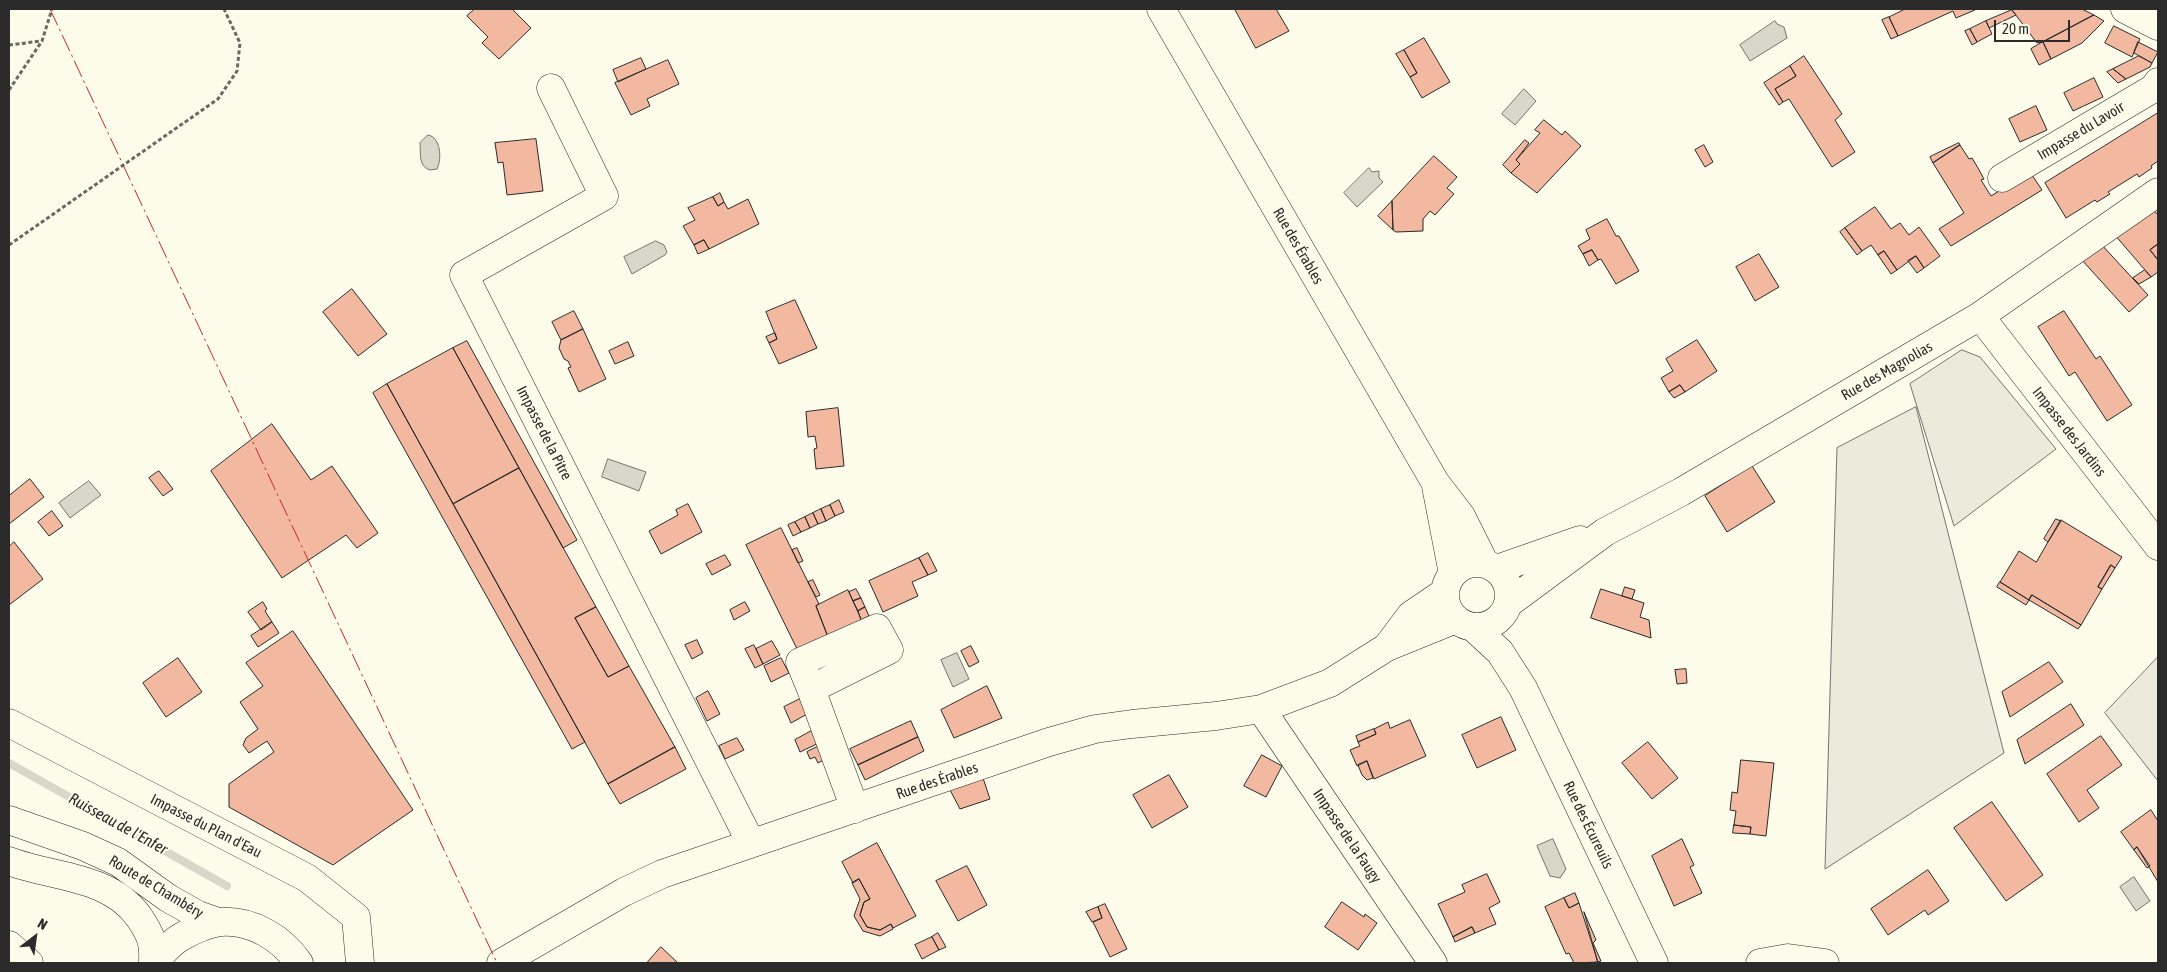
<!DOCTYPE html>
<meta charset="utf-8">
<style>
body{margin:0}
#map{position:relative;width:2167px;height:972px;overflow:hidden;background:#fdfbea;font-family:"Asap Condensed",sans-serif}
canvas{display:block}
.frame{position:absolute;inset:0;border:10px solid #2b2b2b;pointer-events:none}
.north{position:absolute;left:10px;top:912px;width:50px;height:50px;-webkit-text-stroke:4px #fdfbea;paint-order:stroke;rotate:30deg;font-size:14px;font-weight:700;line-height:20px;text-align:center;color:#2b2b2b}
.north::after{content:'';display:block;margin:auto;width:18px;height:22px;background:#2b2b2b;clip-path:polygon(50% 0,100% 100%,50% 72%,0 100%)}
.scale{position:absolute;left:1994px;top:20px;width:76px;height:22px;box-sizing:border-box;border:2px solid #2b2b2b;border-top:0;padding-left:6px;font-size:15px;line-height:18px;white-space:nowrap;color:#2b2b2b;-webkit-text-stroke:4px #fdfbea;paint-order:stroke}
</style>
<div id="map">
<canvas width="2167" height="972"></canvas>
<div class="frame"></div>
<div class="north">N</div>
<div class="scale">20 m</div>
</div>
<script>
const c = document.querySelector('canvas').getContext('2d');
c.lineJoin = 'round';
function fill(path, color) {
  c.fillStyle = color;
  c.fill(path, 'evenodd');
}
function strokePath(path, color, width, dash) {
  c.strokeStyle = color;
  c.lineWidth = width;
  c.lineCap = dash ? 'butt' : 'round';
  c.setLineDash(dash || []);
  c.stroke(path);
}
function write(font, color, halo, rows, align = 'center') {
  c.font = font + ' "Asap Condensed",sans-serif';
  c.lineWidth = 4;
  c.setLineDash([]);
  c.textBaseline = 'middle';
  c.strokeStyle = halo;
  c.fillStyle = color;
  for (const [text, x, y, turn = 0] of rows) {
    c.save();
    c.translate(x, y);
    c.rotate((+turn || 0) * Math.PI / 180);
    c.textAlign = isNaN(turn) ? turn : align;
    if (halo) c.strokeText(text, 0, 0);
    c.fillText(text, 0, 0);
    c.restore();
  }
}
const green = new Path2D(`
 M1962 350 1980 357 2056 449 1954 526 1910 384Z
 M1916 407 2004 753 1825 869 1837 448Z
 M2158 657V781L2105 713Z`);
fill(green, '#ecebdb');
strokePath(green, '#74746e', 1);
const water = new Path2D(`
 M1775 21 1777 24 1784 27 1787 38 1750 61 1740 45Z
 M1524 89 1536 101 1515 125 1502 114Z
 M428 135C441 137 442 159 437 169L430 170C418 166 421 154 420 143Z
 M1369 168 1372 172 1379 171V178L1383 182 1357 207 1344 193Z
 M656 241 664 245 667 252 665 255 632 274 624 257Z
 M608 459 646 472 639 491 602 477Z
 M89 481 101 495 70 518 59 503Z
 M957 653 969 679 953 687 941 660Z
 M1553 839 1566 869 1560 878 1550 876 1537 846Z
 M2134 877 2150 901 2136 911 2120 887Z`);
fill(water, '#d8d7c9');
strokePath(water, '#74746e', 1);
strokePath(new Path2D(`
 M9 763 227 886`), '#d8d7c9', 8);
const building = new Path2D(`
 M475 9H512L531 28 499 59 482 43 488 37 467 16Z
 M1235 9H1276L1289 31 1256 48Z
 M1902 9H1975V10L1956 18 1953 11 1898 36 1889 17 1903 10Z
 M2014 9H2082L2094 15 2043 42 2037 43 2012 10Z
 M2012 10 2016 15 1989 28 1986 21Z
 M2094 15 2104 21 2082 43 2051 59 2043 42Z
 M1889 17 1898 36 1891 39 1882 20Z
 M1986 21 1992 34 1977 42 1970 29Z
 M2114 26 2140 39 2132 57 2105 43Z
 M1970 29 1977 42 1972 45 1965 31Z
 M1424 38 1450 82 1422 98 1410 77 1417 73 1404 50Z
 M2043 42 2051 59 2039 65 2031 49Z
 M2138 42 2158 52 2152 63 2134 53Z
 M1404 50 1417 73 1410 77 1396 54Z
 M1804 56 1842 114 1835 120 1855 152 1832 167 1789 99 1783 102 1775 89 1796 76 1790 66Z
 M2139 56 2152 63 2150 67 2126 79 2113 69Z
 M641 58 646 69 618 82 613 70Z
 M668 60 679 84 647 99 650 106 631 115 615 83Z
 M1790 66 1796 76 1775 89 1783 102 1779 105 1764 83Z
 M2113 69 2126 79 2118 83 2107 72Z
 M2094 78 2103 97 2073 111 2064 93Z
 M2036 106 2047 130 2020 142 2009 119Z
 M2158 113V161L2151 166 2152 168 2139 177 2137 174 2108 192 2110 194 2097 202 2095 200 2066 218 2045 183Z
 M1544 120 1562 135 1565 131 1581 146 1537 193 1511 173 1520 164 1516 160 1540 133 1535 130Z
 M536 139 543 191 507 195 503 162 498 163 495 143Z
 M1525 140 1529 143 1516 160 1520 164 1511 173 1503 165Z
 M1959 143 1960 145 1933 163 1930 157Z
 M1704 145 1713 162 1705 167 1695 150Z
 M1960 145 1969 159 1972 158 1978 168 1984 179 1981 180 1991 196 2030 172 2042 190 1951 246 1939 229 1964 213 1933 163Z
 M1434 156 1457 177 1447 188 1454 194 1435 215 1430 211 1423 219V231L1396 232 1393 230 1392 201Z
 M720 193 724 202 718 206 713 197Z
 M713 197 718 206 724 202 728 209 748 199 759 224 709 249 704 240 694 245 683 226 695 220 688 208Z
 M1392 201 1393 230 1378 216Z
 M1875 207 1891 229 1900 223 1909 235 1919 227 1940 256 1924 268 1916 256 1897 270 1884 251 1878 255 1871 245 1862 251 1845 228Z
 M2153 209 2158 215V244L2150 250 2158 260V272L2151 277 2114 234Z
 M1607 219 1616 236H1619L1639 271 1616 284 1601 259 1598 260 1592 250 1583 254 1578 246 1590 239 1586 230Z
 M1845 228 1862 251 1857 255 1840 232Z
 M704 240 709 249 698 254 694 245Z
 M2100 243 2148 295 2129 312 2081 259Z
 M2158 244V260L2150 250Z
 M1592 250 1598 260 1589 266 1583 254Z
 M1884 251 1897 270 1891 274 1878 255Z
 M1759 254 1779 287 1755 301 1736 267Z
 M1916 256 1924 268 1917 273 1908 261Z
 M2145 270 2151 277 2139 284 2133 278Z
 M352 289 387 334 358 356 323 312Z
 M795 300 817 348 779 364 769 343 777 339 766 312Z
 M574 311 583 329 561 340 552 322Z
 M2064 311 2096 359 2100 356 2132 405 2107 421 2075 372 2069 376 2038 327Z
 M583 329 606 379 579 392 568 368 571 367 568 361 564 359 559 348 561 340Z
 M775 333 777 339 769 343 766 337Z
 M1697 340 1717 371 1685 392 1680 385 1669 392 1661 378 1673 371 1666 359Z
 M467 341 577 540 563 548 453 348Z
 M628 342 634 356 615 364 609 351Z
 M453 348 519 468 453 504 387 384Z
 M387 384 546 672 585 742 572 749 373 393Z
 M1680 385 1685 392 1674 398 1669 392Z
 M838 408 844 466 816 469 814 449 817 448 815 436 808 437 806 412Z
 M272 424 311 480 332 466 378 533 357 548 346 535 282 578 211 471Z
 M1752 466 1775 502 1727 532 1705 496Z
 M519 468 596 607 575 618 608 677 629 666 675 747 608 784 453 504Z
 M159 471 173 489 163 496 149 478Z
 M30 479 44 497 9 524V496Z
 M839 500 844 512 835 516 830 505Z
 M688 504 702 532 661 554 649 531 678 515 676 510Z
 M830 505 835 516 826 521 821 509Z
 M821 509 826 521 818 524 813 513Z
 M52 511 63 526 49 536 38 522Z
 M813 513 818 524 810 528 805 517Z
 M805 517 810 528 801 532 795 522Z
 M2056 519 2061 521 2048 542 2044 539Z
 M2061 520 2122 557 2115 568 2111 565 2098 587 2102 589 2081 625 2032 595 2029 600 2000 582 2019 551 2036 562Z
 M795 522 801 532 793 536 788 525Z
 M781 528 819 604 816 606 828 637 798 651 746 545Z
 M14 542 43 579 9 605V547Z
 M797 548 803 561 798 563 792 550Z
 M928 553 937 571 928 575 919 558Z
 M725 555 731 565 712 575 706 564Z
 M919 558 928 575 912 582 918 596 883 612 869 581Z
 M2111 565 2115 568 2102 589 2098 587Z
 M813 580 820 595 816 597 808 582Z
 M2000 582 2029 600 2026 605 1997 587Z
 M1625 587 1635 590 1632 599 1622 596Z
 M856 589 861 598 853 601 849 592Z
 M1601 589 1644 603 1640 617 1649 620 1651 638 1591 618Z
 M848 590 862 621 828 637 816 606Z
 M2032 595 2081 625 2078 629 2029 600Z
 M861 598 865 607 858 611 853 601Z
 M263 602 267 609 265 611 272 622 261 630 248 612Z
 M745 602 750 611 734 620 730 610Z
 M596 607 629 666 608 677 575 618Z
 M865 607 869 616 861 620 858 611Z
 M272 622 279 633 258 647 251 636Z
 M293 631 413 810 333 865 229 807V784L274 752 267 741 249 753 243 745 246 738 258 729 240 702 263 686 246 663Z
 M697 640 703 653 692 659 685 645Z
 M772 641 780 655 763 664 756 649Z
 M754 645 763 664 755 668 745 649Z
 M971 646 979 662 969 667 961 651Z
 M178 658 202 692 166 717 143 683Z
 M781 658 789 673 771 682 764 666Z
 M2049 662 2063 682 2010 717 2002 692Z
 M1686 669 1687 683 1677 684 1675 670Z
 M987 686 1002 718 954 738 941 710Z
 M708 691 720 714 707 721 696 698Z
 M802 698 809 713 791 723 784 707Z
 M2071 704 2084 725 2025 764 2017 740Z
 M1501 717 1516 750 1477 768 1462 735Z
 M1410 720 1426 756 1374 779 1367 761 1357 766 1350 750 1360 746 1358 742 1376 734 1374 729 1388 722 1390 728Z
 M911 721 918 737 858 765 850 749Z
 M817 728 823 741 800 752 795 740Z
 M1374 729 1376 734 1358 742 1356 736Z
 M2101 736 2122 765 2087 790 2099 808 2079 822 2047 774Z
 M918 737 924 751 865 780 858 765Z
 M737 738 744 750 725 759 719 746Z
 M1648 742 1678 778 1652 799 1622 763Z
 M825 743 831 756 818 763 815 757 810 759 807 752Z
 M675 747 686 769 620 804 608 784Z
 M1262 755 1282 766 1266 797 1244 786Z
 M1741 760 1774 763 1766 836 1750 834 1751 827 1734 825 1736 811 1730 810 1732 792 1737 793Z
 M1367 761 1373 778 1367 780 1362 775 1358 765Z
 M1169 775 1188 807 1152 828 1133 795Z
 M983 778 990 799 960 809 950 790Z
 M1992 802 2043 875 2006 901 1954 828Z
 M2151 810 2158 821V882L2137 847 2134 850 2121 832Z
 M1734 825 1751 827 1750 834 1733 833Z
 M1682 839 1694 865 1690 867 1702 893 1674 906 1652 856Z
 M877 843 916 916 893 928 891 924 880 930 867 927 860 915 864 902 870 899 859 879 853 883 842 862Z
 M2137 847 2150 866 2147 868 2134 850Z
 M967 866 987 905 958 921 936 881Z
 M1928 870 1949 901 1928 915 1925 910 1888 935 1871 909Z
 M1487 874 1500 902 1489 908 1496 924 1475 933 1472 927 1453 937 1438 904 1465 892 1462 885Z
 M859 879 870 899 864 902 860 915 867 927 880 930 891 924 893 929 880 936 863 931 854 916 860 899 852 883Z
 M1575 893 1579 903 1569 908 1564 898Z
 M1564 898 1569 908 1579 903 1598 962 1574 963 1569 953 1566 954 1545 907Z
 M1342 902 1364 917 1365 914 1377 923 1358 950 1325 927Z
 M1105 904 1127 949 1110 957 1093 922 1102 918 1098 907Z
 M1098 907 1102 918 1092 922 1086 912Z
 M1584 912 1596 940 1593 943 1601 961 1598 962Z
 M1472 927 1475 933 1455 942 1453 937Z
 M938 933 946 947 939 950 932 937Z
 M932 937 939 950 922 959 915 945Z
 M661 947 678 963H647Z`);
fill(building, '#f2b8a0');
strokePath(building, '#2b2b2b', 1);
const minor = new Path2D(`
 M1161 9 1435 482 1461 516 1485 564
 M551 88 604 196 464 275 751 843
 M2002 178 2154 88 2158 82
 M1980 316 2158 546
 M1436 486 1453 574
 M1445 595a32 32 0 1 1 64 0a32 32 0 1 1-64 0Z
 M1497 569 1580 540
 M1509 603 1605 532 1681 492 1980 316 2158 192
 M1474 628 1500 652 1523 688 1654 963
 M1387 647 1411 615 1445 592
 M811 689 800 662 877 628 889 650 811 689 855 809
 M1261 709 1433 963
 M9 723 307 878 356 917 360 963
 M9 945 29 963
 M501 963 624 892 662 874 1049 742 1095 729 1132 724 1216 716 1261 709 1330 683 1387 647 1456 619
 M1760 963 1788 958 1825 963`);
const major = new Path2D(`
 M2125 9 2158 26
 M9 820 83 846 118 862 168 898 198 915 218 922
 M9 861C53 878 109 875 139 917 151 935 154 942 153 963
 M153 963C161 955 171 942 181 937 191 931 209 923 221 922 252 920 282 938 299 963`);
strokePath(minor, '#2b2b2b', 29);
strokePath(major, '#2b2b2b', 29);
strokePath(new Path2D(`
 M9 45 41 41
 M9 90 42 41 52 9
 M9 245 218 99 237 71 240 43 224 9`), '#6a6964', 3, [4, 2.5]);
strokePath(minor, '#fdfbea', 28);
strokePath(major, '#fdfbea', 28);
strokePath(new Path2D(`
 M50 9 497 963`), '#c62828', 1, [18, 4, 2.5, 4]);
write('15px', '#2b2b2b', '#fdfbea', [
 ["Impasse du Lavoir",2081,131,-31],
 ["Rue des Érables",1298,246,60],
 ["Rue des Magnolias",1887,371,-30],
 ["Impasse des Jardins",2069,432,52],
 ["Impasse de la Pitre",544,433,63],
 ["Rue des Érables",937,781,-19],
 ["Rue des Écureuils",1588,825,64],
 ["Impasse du Plan d'Eau",206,826,27],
 ["Impasse de la Faugy",1347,836,56],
 ["Route de Chambéry",156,887,31]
]);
write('italic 16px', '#2b2b2b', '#fdfbea', [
 ["Ruisseau de l'Enfer",118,824,29]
]);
</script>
